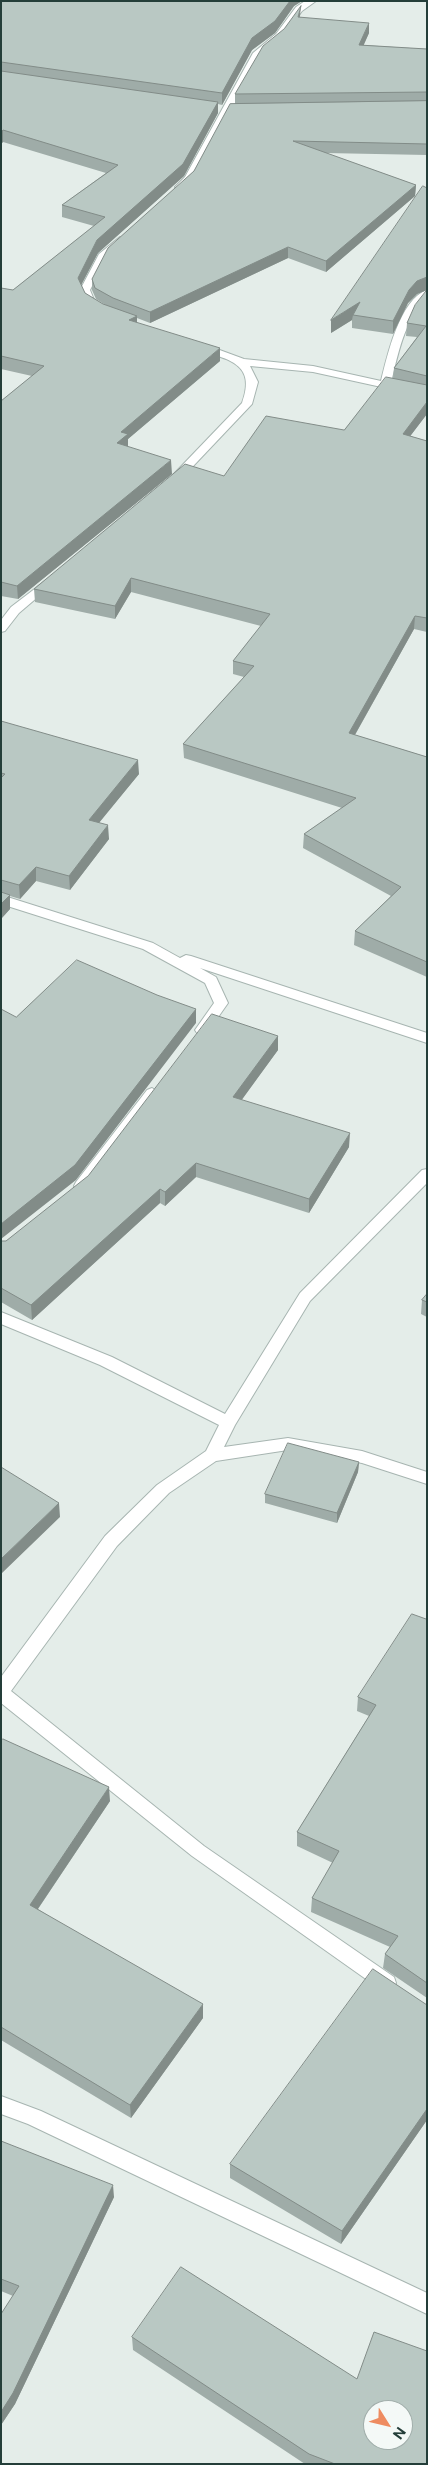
<!DOCTYPE html>
<style>
body{margin:0}
#map{position:relative;width:428px;height:2465px;overflow:hidden;background:#e4ede9;font-family:"Public Sans",sans-serif}
canvas{display:block}
.frame{position:absolute;inset:0;border:2px solid #243e39;pointer-events:none}
.north{position:absolute;left:363px;top:2400px;width:50px;height:50px;box-sizing:border-box;background:#f4f9f7;border:1px solid #a1aeab;border-radius:50%;rotate:126deg;font-size:14px;font-weight:700;line-height:20px;text-align:center;color:#243e39}
.north::after{content:'';display:block;margin:auto;width:18px;height:22px;background:#ee8c61;clip-path:polygon(50% 0,100% 100%,50% 72%,0 100%)}
</style>
<div id="map">
<canvas width="428" height="2465"></canvas>
<div class="frame"></div>
<div class="north">N</div>
</div>
<script>
const c = document.querySelector('canvas').getContext('2d');
c.lineJoin = 'round';
function strokePath(path, color, width, dash) {
  c.strokeStyle = color;
  c.lineWidth = width;
  c.lineCap = dash ? 'butt' : 'round';
  c.setLineDash(dash || []);
  c.stroke(path);
}
function fill(path, color) {
  c.fillStyle = color;
  c.fill(path, 'evenodd');
}
const street = new Path2D(`
 M305 1H316L302 11 282 38 261 55 194 179 183 189H177L175 187 185 177 253 53 276 34 296 7Z
 M120 237 125 240 107 257 90 290 94 300 104 307 99 310C87 307 84 301 80 290L99 254Z
 M427 290V299C404 320 398 354 391 383L427 391V397L313 372 250 366 258 382 252 404 179 481H171V477L242 403C257 363 228 360 198 349V345H206L244 359 313 366 381 381C387 356 400 299 427 290Z
 M49 578 53 580V584L19 613 5 631 1 632V620L11 607Z
 M1 895 153 943 180 958 186 955 191 956 427 1033V1043L200 968 216 977 228 1003 207 1033H197L195 1030 214 1003 205 983 143 949 1 904Z
 M152 1088 159 1093 157 1096 86 1190H76L74 1186 76 1182 147 1090Z
 M427 1169V1183L310 1301 235 1425 224 1447 288 1438 362 1451 427 1472V1484L362 1463 288 1450 216 1461 169 1493 117 1546 11 1691 204 1846 394 1977 396 1983 394 1989 387 1991 380 1989 192 1856 1 1703V1677L105 1536 157 1485 206 1451 219 1425 100 1365 1 1324V1312L112 1357 225 1414 300 1293 422 1170Z
 M1 2096 41 2111 427 2293V2314L28 2124 1 2114Z`);
strokePath(street, '#a7b5b1', 2);
fill(street, '#fff');
fill(new Path2D(`
 M1 1H302L294 6 275 33 252 50 222 105 218 104V113L184 176 98 253 81 285 85 293 103 304 107 306 96 299 92 290V279L194 171 235 104V94L300 17 369 33 363 45 427 49V155L325 153 416 185 415 196 326 272 288 258 150 323 137 318V323L220 361 128 439V447L172 474 18 599 1 596V401L32 376 1 369V288L13 290 94 226 62 217V205L106 173 3 142 1 144Z
 M427 188V290L417 294 408 303 393 334 352 328V320L331 333Z
 M427 290V414L410 436 427 441V632L414 629 355 735 427 757V977L354 945 355 931 391 896 303 848 304 834 342 808 184 758 183 744 244 677 233 674V661L261 626 131 592 115 619 35 602 34 589 224 476 344 430 393 378 394 368 417 337 406 336 407 323Z
 M1 721 139 774 99 822 109 839 70 890 36 881 20 899 10 896V909L1 919Z
 M278 1036V1050L241 1100 349 1147 309 1213 196 1177 165 1206 160 1203 32 1320 1 1302V1241H6Z
 M427 1294V1317L421 1314 422 1300Z
 M359 1462 358 1472 337 1523 265 1503V1494Z
 M427 1618V1998L383 1968 385 1954 390 1947 311 1912 312 1898 333 1863 297 1846V1832L369 1716 357 1711 358 1697Z
 M1 1741 110 1801 38 1909 203 2018 131 2118 1 2040Z
 M427 2005V2120L341 2244 230 2178V2164Z
 M1 2141 114 2197 15 2404 1 2425V2314L13 2296 1 2291Z
 M132 2337 357 2379 427 2464H305L133 2350Z`), '#9faca8');
fill(new Path2D(`
 M290 1H302L294 6 275 33 252 50 222 105V93L252 38Z
 M301 6 300 16 298 27V17Z
 M369 23V33L359 56V45Z
 M218 102V113L184 176 98 253 78 291V278L97 240Z
 M3 130V142L1 144V132Z
 M416 185 415 196 326 272V261Z
 M288 247V258L150 323V312Z
 M427 277V290L417 294 408 303 393 334V321L409 290 417 281Z
 M360 302 353 315 352 320 331 333V320Z
 M137 316V329L129 320Z
 M220 348V361L128 439V447L117 443 121 432Z
 M427 402V414L402 447 403 434Z
 M171 460 172 474 18 599 17 586Z
 M131 578V592L115 619V606Z
 M415 616 414 629 348 747 349 733Z
 M138 760 139 774 90 834 89 820Z
 M108 825 109 839 70 890 69 876Z
 M36 867V881L20 899 19 885Z
 M10 895V909L1 919V904Z
 M196 1009V1023L76 1180 1 1239V1224Z
 M278 1036V1050L233 1112V1097Z
 M350 1133 349 1147 309 1213V1199Z
 M196 1163V1177L165 1206V1192Z
 M160 1189V1203L32 1320 31 1305Z
 M359 1462 358 1472 337 1523V1513Z
 M59 1503 60 1517 1 1574V1559Z
 M109 1787 110 1801 31 1919 30 1905Z
 M203 2004V2018L131 2118 130 2105Z
 M427 2109V2120L341 2244 342 2231Z
 M113 2185 114 2197 15 2404 1 2425V2412Z`), '#828c88');
const building = new Path2D(`
 M1 1H290L275 21 252 38 222 93 1 62Z
 M301 6 298 17 369 23 359 45 427 49V92L235 94 263 46 284 29Z
 M1 71 218 102 183 164 97 240 78 278 85 293 103 304 137 316 129 320 220 348 121 432 128 434 117 443 171 460 17 586 1 582V401L44 366 1 356V288L13 290 105 217 62 205 118 165 3 130 1 132Z
 M427 101V144L293 141 416 185 326 261 288 247 150 312 113 298 95 288 92 279 108 248 194 171 230 104Z
 M423 186 427 188V277L417 281 409 290 393 321 353 315 360 302 331 320Z
 M427 290V376L394 368 426 326 407 323 415 305Z
 M386 377 427 385V402L403 434 427 441V618L415 616 349 733 427 757V962L355 931 401 887 304 834 356 798 183 744 254 666 233 661 270 614 131 578 115 606 34 589 185 464 224 476 266 416 344 430Z
 M1 721 138 760 89 820 108 825 69 876 36 867 19 885 1 880V778L5 774 1 773Z
 M1 892 10 895 1 904Z
 M77 960 157 995 196 1009 75 1165 1 1224V1009L16 1017Z
 M212 1014 278 1036 233 1097 350 1133 309 1199 196 1163 165 1192 160 1189 31 1305 1 1288V1241H6L88 1176Z
 M427 1294V1302L422 1300Z
 M288 1443 359 1462 337 1513 265 1494Z
 M1 1467 59 1503 1 1559Z
 M412 1614 426 1619 427 1618V1983L385 1954 398 1936 312 1898 339 1851 297 1832 376 1705 358 1697Z
 M3 1739 109 1787 30 1905 203 2004 130 2105 1 2027V1741Z
 M373 1969 427 2005V2109L342 2231 230 2164Z
 M1 2141 113 2185 13 2393 1 2412V2314L19 2286 1 2279Z
 M181 2267 357 2379 374 2332 427 2351V2464H335L309 2454 132 2337ZM373 2410H403V2440H373Z`);
fill(building, '#b9c8c3');
strokePath(building, '#828c88', 1);
</script>
